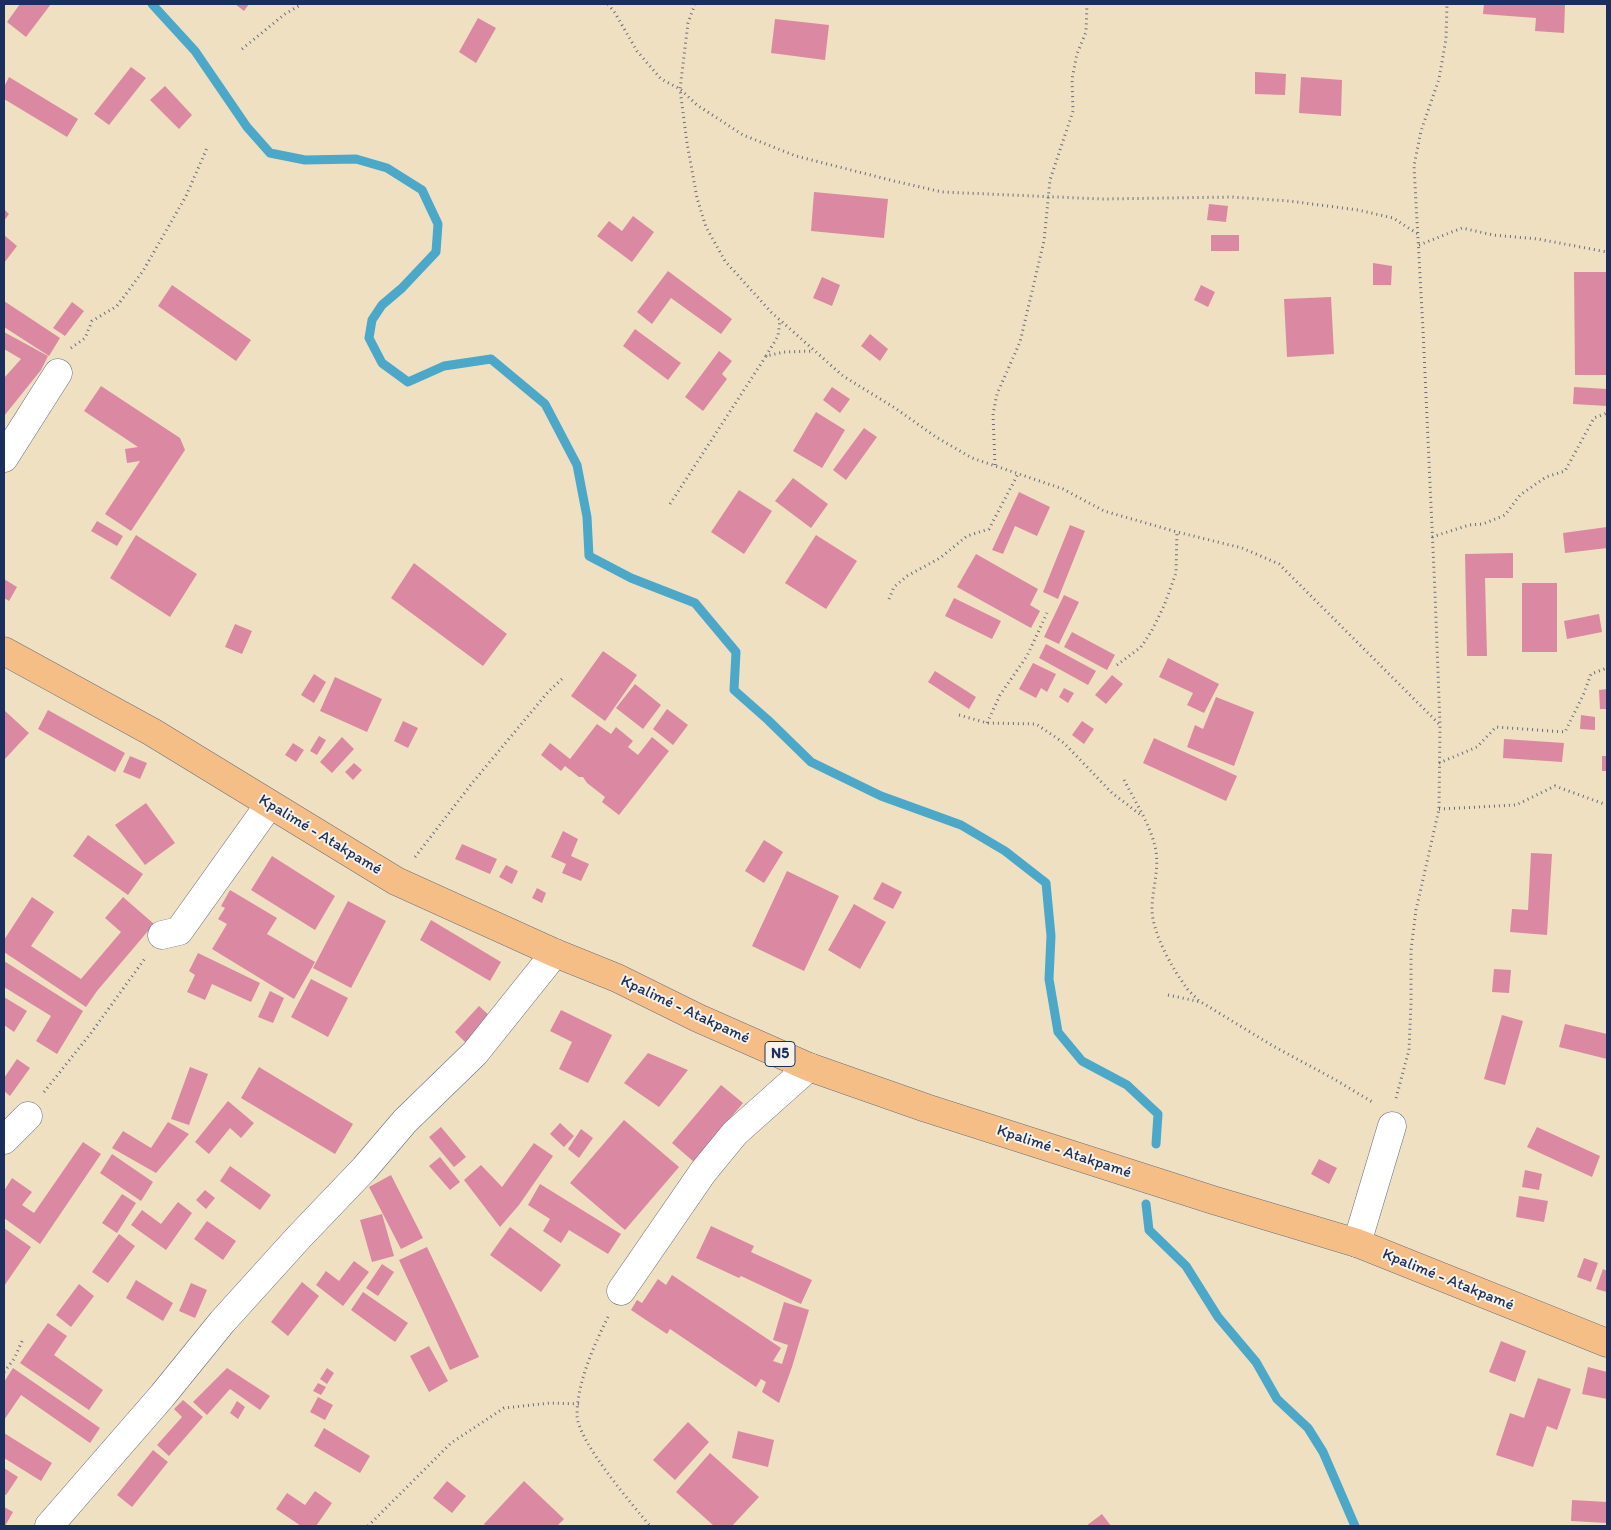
<!DOCTYPE html>
<meta charset="utf-8">
<style>
body{margin:0}
#map{position:relative;width:1611px;height:1530px;overflow:hidden;background:#efe0c1;font-family:Itim,sans-serif}
canvas{display:block}
.frame{position:absolute;inset:0;border:5px solid #1b2f5e;pointer-events:none}
</style>
<div id="map">
<canvas width="1611" height="1530"></canvas>
<div class="frame"></div>
</div>
<script>
const c = document.querySelector('canvas').getContext('2d');
c.lineJoin = 'round';
function strokePath(path, color, width, dash) {
  c.strokeStyle = color;
  c.lineWidth = width;
  c.lineCap = dash ? 'butt' : 'round';
  c.setLineDash(dash || []);
  c.stroke(path);
}
function fill(path, color) {
  c.fillStyle = color;
  c.fill(path, 'evenodd');
}
function write(font, color, halo, rows, align = 'center') {
  c.font = font + ' Itim,sans-serif';
  c.lineWidth = 4;
  c.setLineDash([]);
  c.textBaseline = 'middle';
  c.strokeStyle = halo;
  c.fillStyle = color;
  for (const [text, x, y, turn = 0] of rows) {
    c.save();
    c.translate(x, y);
    c.rotate((+turn || 0) * Math.PI / 180);
    c.textAlign = isNaN(turn) ? turn : align;
    if (halo) c.strokeText(text, 0, 0);
    c.fillText(text, 0, 0);
    c.restore();
  }
}
strokePath(new Path2D(`
 M152 4 195 51 247 127 270 153 305 160 356 159 387 168 422 190 438 224 436 252 402 288 382 305 372 320 369 338 382 363 408 382 444 366 491 359 545 404 577 465 587 517 589 556 631 578 695 603 736 652 734 690 768 720 811 762 881 796 961 825 1005 851 1046 883 1051 936 1049 979 1058 1032 1082 1061 1127 1085 1158 1114 1156 1144
 M1146 1204 1149 1230 1186 1266 1218 1317 1256 1362 1277 1399 1308 1428 1323 1452 1355 1526`), '#4ba8c9', 9);
fill(new Path2D(`
 M20 4H51L26 37 7 22Z
 M235 4H249L244 11Z
 M1484 4H1565L1564 33 1535 31 1536 18 1483 14Z
 M478 18 496 28 476 63 459 52Z
 M775 19 829 25 825 60 771 53Z
 M131 67 146 78 109 125 94 114Z
 M1255 72 1286 74 1285 95 1255 94Z
 M9 77 78 119 67 137 4 99V87Z
 M1301 77 1342 80 1341 116 1299 113Z
 M165 86 192 115 179 129 150 100Z
 M814 192 888 199 884 238 811 231Z
 M1209 204 1228 206 1226 222 1207 220Z
 M4 209 9 214 4 221Z
 M633 216 654 232 632 262 597 236 609 221 622 231Z
 M4 235 17 246 4 263Z
 M1211 235H1239V251H1211Z
 M1373 263 1392 266 1391 285H1373Z
 M668 271 732 319 721 334 671 298 652 324 637 312Z
 M1574 272H1607V375H1575Z
 M822 277 840 285 832 306 813 298Z
 M172 285 251 340 236 361 158 306Z
 M1201 285 1215 292 1208 307 1194 300Z
 M1331 297 1334 354 1287 357 1284 299Z
 M4 301 60 338 49 356 4 327Z
 M72 302 84 311 65 336 53 328Z
 M635 329 681 363 668 380 623 346Z
 M4 332 48 356 41 370 4 416V378L21 359 4 349Z
 M870 334 888 349 880 361 861 346Z
 M719 351 732 361 722 374 727 379 703 411 685 397Z
 M101 386 180 438 185 450 131 531 105 514 140 461 127 463 125 449 138 447 84 411Z
 M832 387 850 399 840 413 823 400Z
 M1574 387 1607 389V406L1573 404Z
 M816 412 845 430 822 468 793 451Z
 M864 428 877 437 846 480 833 470Z
 M793 478 828 504 811 528 775 501Z
 M739 490 772 511 744 554 711 532Z
 M1019 492 1050 507 1037 536 1015 526 1003 554 992 550Z
 M97 521 123 536 117 546 91 531Z
 M1070 525 1085 531 1058 599 1043 592Z
 M1607 527V548L1565 553 1563 533Z
 M136 535 197 574 170 617 110 578Z
 M816 535 857 561 826 609 785 583Z
 M1513 553V578H1485L1487 656H1467L1465 554Z
 M976 554 1038 589 1030 605 1040 611 1031 628 957 587Z
 M414 563 507 634 483 666 391 598Z
 M4 579 17 587 9 601 4 598Z
 M1522 583H1557V652H1522Z
 M1064 595 1079 602 1059 644 1044 637Z
 M954 598 1001 621 992 639 945 616Z
 M1599 614 1602 632 1567 639 1564 621Z
 M235 624 252 631 242 654 225 647Z
 M1072 632 1115 655 1107 670 1064 647Z
 M1046 644 1096 671 1088 685 1039 658Z
 M603 651 637 675 605 721 571 696Z
 M1168 658 1219 684 1204 713 1187 705 1193 693 1159 677Z
 M1033 663 1056 674 1047 692 1041 688 1036 698 1019 689Z
 M935 671 976 697 969 709 928 682Z
 M314 674 326 682 314 703 301 695Z
 M1112 675 1123 684 1106 704 1095 695Z
 M335 677 382 699 367 732 320 711Z
 M635 684 661 705 643 729 616 708Z
 M1064 688 1074 693 1068 703 1059 697Z
 M1607 689V709H1600L1599 690Z
 M1216 697 1254 712 1234 766 1187 747 1195 725 1203 729Z
 M667 709 688 725 673 745 653 729Z
 M4 710 29 733 4 760Z
 M48 710 125 753 115 772 38 729Z
 M1581 715 1595 717V730L1580 729Z
 M403 721 418 728 408 748 394 741Z
 M1082 721 1094 729 1084 744 1072 735Z
 M597 724 611 734 616 727 633 741 628 747 638 755 652 737 669 751 619 815 602 802 605 797 587 783 583 777H579L565 766 561 771 541 755 550 743 570 759Z
 M319 736 326 740 317 755 310 751Z
 M342 737 354 749 332 773 320 762Z
 M1154 738 1237 776 1226 801 1143 763Z
 M1504 739 1564 743 1562 762 1503 758Z
 M293 743 304 750 296 762 285 755Z
 M130 756 147 763 140 779 123 772Z
 M1602 756H1607V771H1602Z
 M354 763 362 770 353 780 345 772Z
 M146 803 175 843 145 865 115 825Z
 M563 831 578 839 571 856 589 864 581 881 562 873 566 864 551 857Z
 M88 835 143 874 128 895 73 856Z
 M764 840 783 852 764 883 745 871Z
 M462 844 497 859 490 874 455 859Z
 M1531 853 1552 854 1547 935 1510 932 1512 909 1528 910Z
 M272 856 335 896 315 930 251 890Z
 M506 865 518 871 512 884 499 877Z
 M787 871 839 896 804 971 752 946Z
 M882 882 902 892 893 909 873 899Z
 M537 888 546 893 542 903 532 898Z
 M230 890 277 918 267 934 315 962 294 999 212 949 227 924 218 919 225 908 221 906Z
 M32 897 54 912 31 946 81 979 121 932 105 918 123 897 154 924 97 991 86 1007 4 952V940Z
 M348 901 386 921 351 988 313 968Z
 M854 904 886 922 860 969 828 950Z
 M431 920 501 962 490 981 420 940Z
 M198 953 260 983 251 1002 212 984 205 1000 187 992 195 975 189 971Z
 M4 961 83 1011 57 1054 36 1041 51 1016 4 987Z
 M1494 969 1511 970 1509 993 1492 992Z
 M311 979 348 998 328 1037 291 1017Z
 M270 991 284 998 273 1023 258 1017Z
 M4 997 27 1011 14 1032 4 1025Z
 M479 1006 491 1017 467 1044 455 1032Z
 M561 1010 612 1035 588 1083 559 1069 572 1042 550 1031Z
 M1502 1015 1523 1021 1505 1085 1484 1079Z
 M1565 1024 1607 1034V1059L1559 1047Z
 M648 1053 688 1070 659 1107 624 1083Z
 M17 1059 30 1068 10 1096 4 1091V1078Z
 M190 1067 208 1074 189 1125 171 1119Z
 M259 1067 353 1124 335 1154 241 1098Z
 M721 1085 743 1103 694 1162 672 1143Z
 M228 1101 254 1123 241 1138 230 1128 209 1154 195 1142Z
 M624 1120 679 1167 625 1230 570 1183Z
 M168 1122 189 1134 156 1173 112 1148 123 1131 151 1148Z
 M560 1123 574 1136 564 1147 550 1134Z
 M441 1127 466 1157 454 1167 429 1137Z
 M1537 1127 1600 1156 1592 1177 1527 1147Z
 M581 1129 593 1138 579 1158 568 1149Z
 M83 1142 101 1154 40 1244 4 1218V1191L12 1178 32 1192 22 1205 34 1213Z
 M534 1143 553 1156 519 1205 500 1227 464 1180 481 1165 502 1187Z
 M112 1154 153 1182 141 1201 100 1173Z
 M440 1157 460 1182 450 1190 429 1166Z
 M1319 1159 1337 1168 1329 1184 1311 1174Z
 M230 1166 271 1195 260 1210 220 1181Z
 M1525 1170 1542 1174 1539 1190 1522 1187Z
 M391 1175 423 1238 401 1249 369 1187Z
 M540 1184 621 1234 608 1254 569 1230 561 1243 543 1231 550 1219 528 1205Z
 M205 1190 215 1198 206 1209 196 1200Z
 M122 1194 136 1203 117 1233 102 1223Z
 M1519 1196 1548 1201 1544 1222 1516 1217Z
 M178 1202 192 1213 166 1250 131 1225 142 1210 161 1224Z
 M382 1214 394 1256 372 1262 360 1220Z
 M207 1221 236 1241 223 1260 194 1239Z
 M711 1226 754 1246 751 1252 812 1280 801 1304 741 1276 739 1278 696 1258Z
 M510 1227 561 1265 541 1292 490 1255Z
 M4 1228 31 1247 4 1286Z
 M119 1234 135 1246 108 1283 92 1272Z
 M427 1247 479 1357 450 1370 399 1260Z
 M1584 1258 1598 1263 1591 1282 1577 1277Z
 M354 1261 369 1272 343 1306 316 1285 326 1271 339 1281Z
 M382 1264 394 1272 378 1296 366 1288Z
 M1603 1269 1607 1271V1292L1596 1289Z
 M672 1275 781 1348 773 1361 782 1364 788 1345 773 1340 784 1302 809 1310 792 1367 779 1403 762 1392 766 1382 761 1379 756 1387 670 1329 667 1334 631 1310 637 1300 642 1303 658 1279 666 1285Z
 M136 1280 173 1303 163 1321 126 1298Z
 M302 1282 319 1296 288 1336 271 1322Z
 M191 1283 207 1290 195 1318 179 1311Z
 M79 1284 94 1296 71 1327 56 1315Z
 M363 1292 408 1323 395 1342 351 1310Z
 M48 1323 67 1336 54 1355 103 1390 89 1410 20 1363Z
 M1501 1341 1526 1351 1515 1382 1489 1372Z
 M429 1346 448 1381 429 1392 410 1356Z
 M1588 1367 1607 1372V1399L1582 1394Z
 M13 1368 100 1428 90 1443 21 1395 4 1420V1382Z
 M227 1368 270 1396 260 1410 230 1389 207 1415 193 1402Z
 M327 1368 334 1373 327 1384 320 1379Z
 M1538 1378 1571 1389 1557 1430 1547 1426 1533 1467 1496 1455 1510 1413 1524 1418Z
 M318 1383 326 1387 321 1395 313 1391Z
 M318 1397 333 1405 325 1420 310 1412Z
 M183 1400 203 1417 169 1456 157 1445 182 1417 174 1409Z
 M237 1401 245 1407 238 1419 230 1413Z
 M688 1422 709 1442 675 1480 653 1460Z
 M324 1428 370 1456 360 1473 314 1446Z
 M738 1431 774 1440 768 1467 732 1458Z
 M4 1433 52 1463 41 1481 4 1458Z
 M153 1450 168 1462 132 1507 117 1495Z
 M710 1453 759 1497 732 1526H714L676 1492Z
 M4 1468 18 1477 6 1495 4 1494Z
 M447 1481 466 1496 452 1513 433 1498Z
 M524 1481 564 1519 557 1526H486L484 1524Z
 M315 1491 332 1503 316 1526H301L276 1509 287 1493 305 1505Z
 M1572 1500 1607 1502V1523L1571 1521Z
 M4 1507 13 1512 5 1526H4Z
 M1102 1514 1111 1526H1086Z`), '#db88a2');
const minor = new Path2D(`
 M4 458 58 373
 M162 935 179 931 269 805
 M4 1140 28 1116
 M1357 1243 1392 1126
 M621 1291 703 1172 735 1133 809 1067
 M49 1526 162 1396 222 1322 299 1237 364 1169 405 1121 475 1053 555 953`);
const major = new Path2D(`
 M4 651 152 732 396 881 555 953 617 978 698 1018 809 1067 926 1108 1213 1200 1357 1243 1607 1343`);
strokePath(minor, '#656d81', 29);
strokePath(major, '#656d81', 29);
strokePath(new Path2D(`
 M608 4 615 13 637 51 661 79 680 89 697 105 743 135 796 156 894 181 942 192 1102 199 1232 197 1289 201 1358 210 1393 218 1418 234
 M695 4 688 23 680 89 687 143 697 198 706 227 725 261 771 312 843 376 895 408 936 437 972 458 1063 489 1104 511 1177 532 1242 548 1279 564 1440 725
 M242 49 285 14 302 4
 M1419 245 1462 228 1493 235 1538 239 1607 252
 M71 348 85 338 92 321 117 306 143 271 186 196 207 148
 M766 356 778 336 780 320
 M995 465 993 414 997 394 1020 342 1044 241 1050 180 1073 111 1072 79 1077 54 1086 32 1087 4
 M670 504 766 356 784 352 814 351
 M1432 537 1469 525 1483 524 1505 515 1520 495 1546 477 1565 471 1594 418 1607 413
 M889 599 894 587 907 576 940 558 967 536 989 529 1019 472
 M1117 665 1141 647 1151 632 1164 606 1176 573 1177 532
 M959 715 987 723 1036 724 1064 743 1112 793 1141 815
 M987 723 1000 695 1027 656 1047 613
 M1439 763 1477 747 1496 727 1565 732 1584 693 1591 674 1607 668
 M1124 780C1135 801 1149 823 1155 846 1160 867 1153 885 1152 907 1151 931 1172 968 1186 987 1189 992 1195 996 1199 1001
 M1439 809 1516 805 1555 786 1607 805
 M415 857 473 782 548 692 564 677
 M1168 995 1201 1002 1273 1046 1334 1079 1374 1103
 M44 1092 91 1033 146 957
 M1396 1098 1409 1050 1411 1004V950L1416 910 1439 809 1440 725 1435 593 1423 330 1414 166 1421 131 1439 79 1446 39 1447 4
 M608 1317C594 1345 577 1383 577 1415 578 1442 632 1504 650 1526
 M4 1372 14 1359 23 1339
 M368 1526 451 1443 504 1408 550 1403 579 1404`), '#656d81', 3, [1, 4]);
strokePath(minor, '#fff', 28);
strokePath(major, '#f6be87', 28);
for (const [x, y, w] of [
 [780,1054,30]
]) {
  const box = new Path2D();
  box.roundRect(x - w / 2, y - 12.5, w, 25, 4);
  c.fillStyle = '#f7f3e8';
  c.fill(box);
  strokePath(box, '#1b2f5e', 1);
}
write('bold 15px', '#1b2f5e', null, [
 ["N5",780,1054]
]);
write('16px', '#1b2f5e', '#f7f3e8', [
 ["Kpalimé - Atakpamé",320,835,31],
 ["Kpalimé - Atakpamé",685,1010,25],
 ["Kpalimé - Atakpamé",1064,1152,18],
 ["Kpalimé - Atakpamé",1448,1280,22]
]);
</script>
